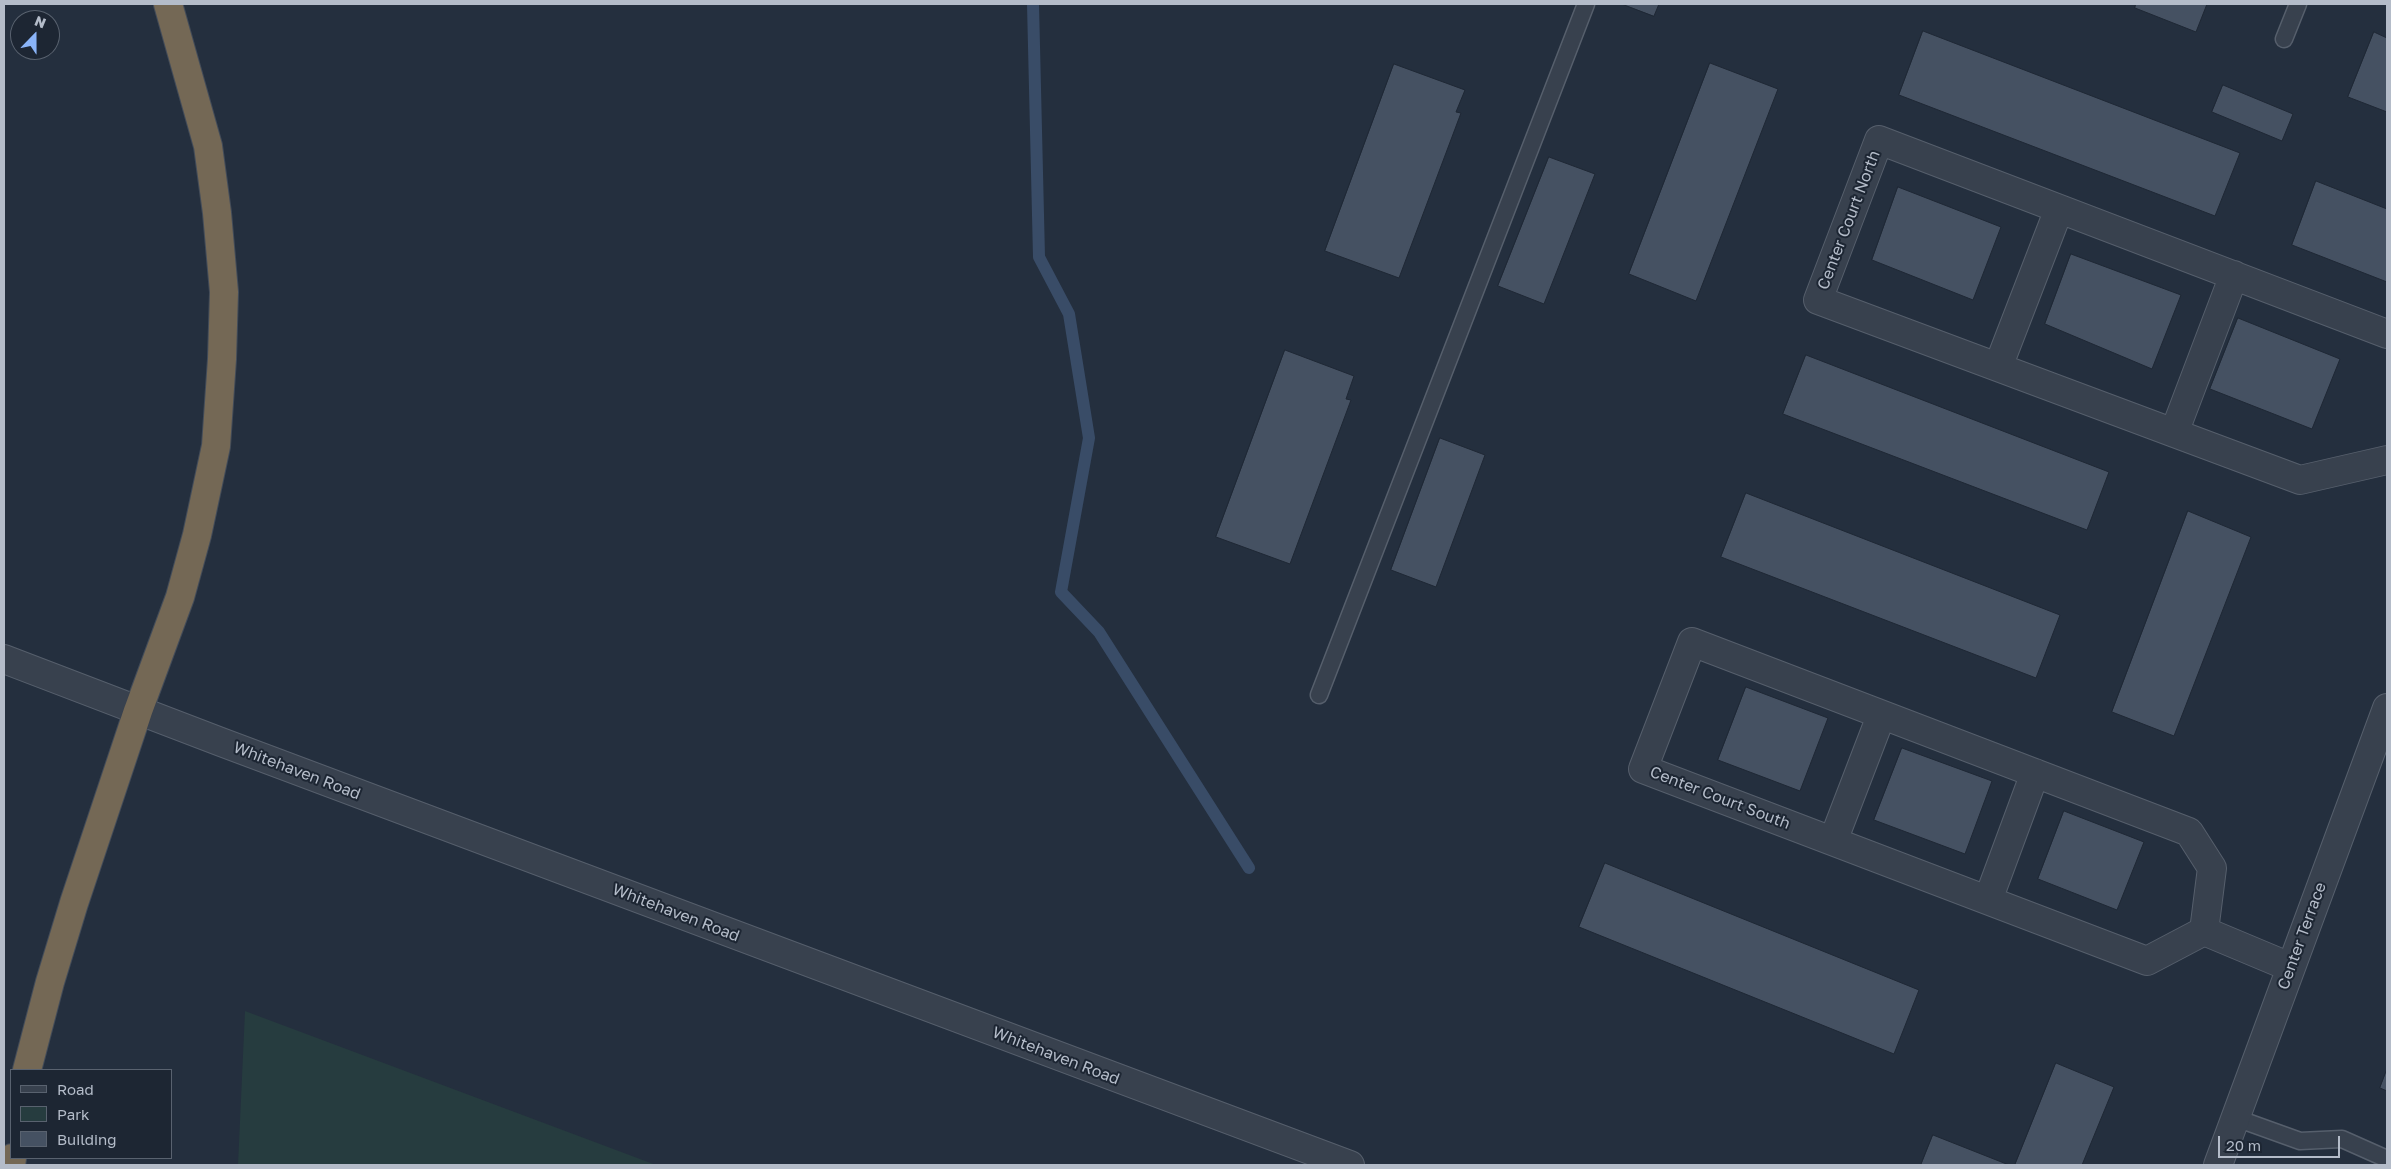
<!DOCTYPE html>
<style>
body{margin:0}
#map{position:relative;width:2391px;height:1169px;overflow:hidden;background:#242f3e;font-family:"Golos Text",sans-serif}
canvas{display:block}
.frame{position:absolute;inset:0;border:5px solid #b4bcc9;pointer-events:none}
.legend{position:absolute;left:10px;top:1069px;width:162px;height:90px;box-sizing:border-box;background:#1d2633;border:1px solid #59626f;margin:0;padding:6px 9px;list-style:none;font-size:15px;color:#b4bcc9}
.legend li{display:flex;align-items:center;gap:10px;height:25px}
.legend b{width:25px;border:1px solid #59626f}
.north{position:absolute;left:10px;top:10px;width:50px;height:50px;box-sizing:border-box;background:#1d2633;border:1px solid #59626f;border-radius:50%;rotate:22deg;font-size:14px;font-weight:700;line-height:20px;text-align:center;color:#b4bcc9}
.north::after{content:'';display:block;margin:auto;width:18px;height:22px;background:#8ab4f8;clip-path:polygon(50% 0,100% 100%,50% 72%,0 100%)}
.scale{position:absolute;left:2218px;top:1136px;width:122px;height:22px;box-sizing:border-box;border:2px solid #b4bcc9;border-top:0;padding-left:6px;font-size:15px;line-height:18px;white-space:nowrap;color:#b4bcc9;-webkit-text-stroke:4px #1d2633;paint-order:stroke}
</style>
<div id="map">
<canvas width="2391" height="1169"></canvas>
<div class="frame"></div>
<ul class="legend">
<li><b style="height:6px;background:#38414e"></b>Road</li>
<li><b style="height:14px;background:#263c3f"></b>Park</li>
<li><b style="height:14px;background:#455162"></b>Building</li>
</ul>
<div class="north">N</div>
<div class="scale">20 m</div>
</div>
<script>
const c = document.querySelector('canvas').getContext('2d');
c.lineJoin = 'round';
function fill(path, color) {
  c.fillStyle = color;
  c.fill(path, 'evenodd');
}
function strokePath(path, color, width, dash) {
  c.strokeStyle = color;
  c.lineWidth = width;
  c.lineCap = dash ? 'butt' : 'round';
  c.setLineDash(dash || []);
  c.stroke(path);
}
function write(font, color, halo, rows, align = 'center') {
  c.font = font + ' "Golos Text",sans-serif';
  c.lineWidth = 4;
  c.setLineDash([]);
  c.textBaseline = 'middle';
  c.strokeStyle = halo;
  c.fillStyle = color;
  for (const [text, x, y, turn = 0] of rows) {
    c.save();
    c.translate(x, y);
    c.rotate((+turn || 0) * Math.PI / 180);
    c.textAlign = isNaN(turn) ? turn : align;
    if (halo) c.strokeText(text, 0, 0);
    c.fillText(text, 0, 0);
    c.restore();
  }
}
fill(new Path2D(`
 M245 1011 656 1165H238Z`), '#263c3f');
strokePath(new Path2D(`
 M1033 4 1039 257 1069 314 1089 438 1061 592 1099 632 1249 868`), '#394c67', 12);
const building = new Path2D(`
 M1622 4H1659L1654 16Z
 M2136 4H2207L2196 32 2135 8Z
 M1923 31 2240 153 2215 216 1899 95Z
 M2374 32 2387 38V112L2348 97Z
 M1710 63 1778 89 1696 301 1629 274Z
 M1394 64 1465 90 1456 112 1461 113 1399 278 1325 251Z
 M2223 85 2293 114 2282 141 2212 112Z
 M1549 157 1595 174 1544 304 1498 286Z
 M2316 181 2387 209V282L2292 245Z
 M1898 187 2001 227 1973 300 1872 260Z
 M2071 254 2181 295 2152 369 2045 324Z
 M2238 318 2340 359 2312 429 2210 389Z
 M1285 350 1354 376 1346 399 1351 400 1290 564 1216 537Z
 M1806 355 2109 472 2087 530 1783 414Z
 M1440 438 1485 455 1436 587 1391 570Z
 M1746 493 2060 615 2036 678 1721 557Z
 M2188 511 2251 537 2174 736 2112 712Z
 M1746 687 1828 718 1800 791 1718 760Z
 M1902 748 1992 781 1965 854 1874 820Z
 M2064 811 2144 842 2117 910 2038 879Z
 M1605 863 1919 990 1894 1054 1579 927Z
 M2056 1063 2114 1087 2082 1165H2015Z
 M2387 1069V1091L2380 1088Z
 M1933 1135 2009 1165H1921Z`);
fill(building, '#455162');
strokePath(building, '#1f2835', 1);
const service = new Path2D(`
 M2284 39 2298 4
 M1319 695 1586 4
 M2236 1118 2300 1141 2342 1139 2387 1159`);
const minor = new Path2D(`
 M2387 334 1879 140 1818 300 2300 480 2387 460
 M1998 367 2059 209
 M2174 433 2234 275
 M1833 841 1881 716
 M1988 900 2035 773
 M2204 931 2147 961 1643 769 1692 642 2189 832 2212 868 2204 931 2290 967
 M2218 1165 2387 708`);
const tertiary = new Path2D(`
 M4 659 221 742 1350 1165`);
const motorway = new Path2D(`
 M27 1070 50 982 74 903 138 711 180 597 197 535 216 446 222 359 224 292 217 213 208 146 168 4
 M11 1165 12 1158`);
strokePath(service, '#565f6c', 19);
strokePath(minor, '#565f6c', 30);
strokePath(tertiary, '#565f6c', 30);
strokePath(motorway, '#434c59', 30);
strokePath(service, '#38414e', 16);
strokePath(minor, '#38414e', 28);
strokePath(tertiary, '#38414e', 28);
strokePath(motorway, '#746855', 28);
write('16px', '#b4bcc9', '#1d2633', [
 ["Center Court North",1849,220,-69],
 ["Whitehaven Road",297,771,21],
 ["Center Court South",1720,798,21],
 ["Whitehaven Road",676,913,21],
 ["Center Terrace",2302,936,-70],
 ["Whitehaven Road",1056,1056,21]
]);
</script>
